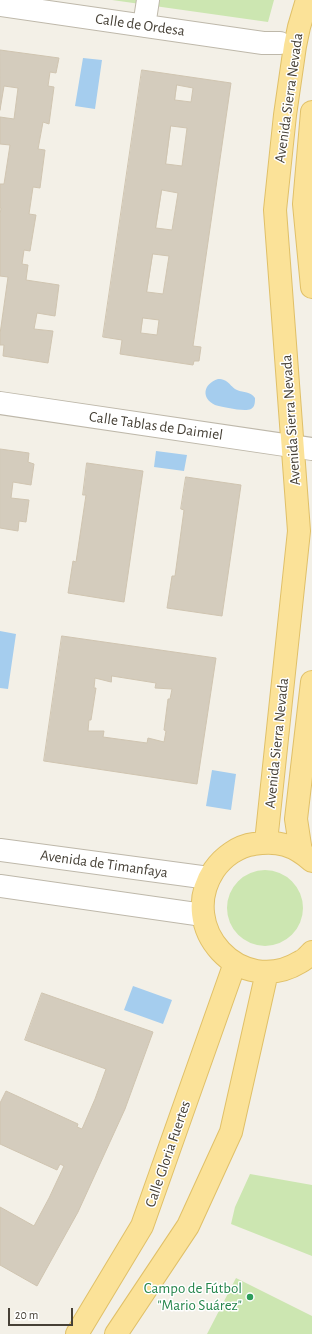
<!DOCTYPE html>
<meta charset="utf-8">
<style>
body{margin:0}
#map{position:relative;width:312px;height:1334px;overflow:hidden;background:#f3f0e7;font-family:"Alegreya Sans",sans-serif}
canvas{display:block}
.scale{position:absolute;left:8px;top:1308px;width:65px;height:18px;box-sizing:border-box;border:2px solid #464036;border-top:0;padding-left:5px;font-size:12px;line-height:14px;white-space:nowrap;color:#464036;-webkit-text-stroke:3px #fff;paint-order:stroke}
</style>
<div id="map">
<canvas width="312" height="1334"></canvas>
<div class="scale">20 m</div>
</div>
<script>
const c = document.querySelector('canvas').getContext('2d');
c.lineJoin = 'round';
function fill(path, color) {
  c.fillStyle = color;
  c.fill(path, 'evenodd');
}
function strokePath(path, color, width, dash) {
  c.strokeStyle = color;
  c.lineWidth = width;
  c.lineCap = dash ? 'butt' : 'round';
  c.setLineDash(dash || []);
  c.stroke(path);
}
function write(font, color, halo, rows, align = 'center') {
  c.font = font + ' "Alegreya Sans",sans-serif';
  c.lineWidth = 3;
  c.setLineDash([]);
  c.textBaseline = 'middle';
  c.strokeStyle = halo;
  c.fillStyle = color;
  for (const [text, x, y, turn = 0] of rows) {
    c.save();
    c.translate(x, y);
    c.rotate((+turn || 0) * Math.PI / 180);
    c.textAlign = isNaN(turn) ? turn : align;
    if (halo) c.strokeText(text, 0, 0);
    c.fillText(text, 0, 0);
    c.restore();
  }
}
fill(new Path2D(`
 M112 0H274L268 22Z
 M227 908a38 38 0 1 1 76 0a38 38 0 1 1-76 0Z
 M250 1174 312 1185V1256L231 1224 235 1207Z
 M236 1278 312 1316V1334H207Z`), '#cce6b1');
fill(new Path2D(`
 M83 58 102 60 95 109 75 106Z
 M218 379C229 379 229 386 237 390 244 393 250 391 255 398 255 402 255 407 251 409 244 412 223 407 215 405 201 398 203 384 218 379Z
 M156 451 187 455 184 471 154 467Z
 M0 631 16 634 8 689 0 688Z
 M212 770 236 774 231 810 206 806Z
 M133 986 172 1000 163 1024 124 1010Z`), '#a5cdee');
const building = new Path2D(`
 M0 50 59 58 56 73 50 72 48 86 54 87 49 124 43 122 38 149 45 150 40 188 33 187 29 214 36 215 30 251 24 250 22 264 28 265 26 280 59 285 55 316 37 313 34 329 53 331 48 363 3 356 4 345H0V334L8 277 0 276V215L1 208H0V184H4L10 145 0 144V117L14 119 18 88 4 86 0 110Z
 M142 70 231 83 193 346 201 347 199 361H194L193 365 120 354 122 340 103 337ZM177 85 193 88 191 102 175 100ZM171 126 187 128 182 166 166 164ZM162 190 178 193 172 230 156 228ZM153 254 169 256 163 294 147 292ZM143 318 159 320 157 335 141 333Z
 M0 449 29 453 28 462 34 464 31 485 13 482 11 498 29 500 26 522 19 521 18 531 0 528Z
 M87 463 143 471 124 602 68 593 73 561 76 562 86 495H83Z
 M186 477 241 485 222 616 167 608 172 576H175L184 510 181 509Z
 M62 636 216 658 197 784 44 761ZM112 676 156 683 155 688 172 689 170 699H168L164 730 166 731 164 742 148 738 147 743 103 737 104 731H88L89 720H91L96 688H94L95 678 111 682Z
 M42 993 153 1032 125 1109 78 1212 37 1286 0 1265V1207L34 1226 49 1198 64 1166 60 1164 57 1170 0 1144V1103L6 1091 78 1124 77 1127 82 1129 95 1099 106 1069 25 1040Z`);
fill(building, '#d4ccbd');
strokePath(building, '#cfc4b0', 1);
const minor = new Path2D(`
 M0 5 263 43H280
 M144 26 148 0
 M0 403 312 449
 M0 850 209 878
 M0 886 203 915`);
const major = new Path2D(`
 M312 112 304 204 312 287
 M266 842 299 531 275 210 285 115 295 46 299 27 307 0
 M301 852 296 819 312 682
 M312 861C294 845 278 840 254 844 238 846 223 857 214 870 176 928 241 998 300 962 305 960 308 956 312 952
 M77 1334 142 1226 235 963
 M116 1334 188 1226 231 1132 267 972`);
strokePath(minor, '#beb8aa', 24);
strokePath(major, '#e0c068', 24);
strokePath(minor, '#fff', 22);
strokePath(major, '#fbe298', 22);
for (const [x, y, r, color] of [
 [250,1297,4,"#2e9e5b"]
]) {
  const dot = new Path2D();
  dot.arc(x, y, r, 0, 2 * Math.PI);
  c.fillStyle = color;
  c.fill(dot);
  strokePath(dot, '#fff', 1.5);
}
write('15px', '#464036', '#fff', [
 ["Calle de Ordesa",140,25,8],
 ["Avenida Sierra Nevada",289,98,-82],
 ["Avenida Sierra Nevada",291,420,-94],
 ["Calle Tablas de Daimiel",156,426,8],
 ["Avenida Sierra Nevada",277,743,-84],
 ["Avenida de Timanfaya",104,864,8],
 ["Calle Gloria Fuertes",168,1154,-71]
]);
write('15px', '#27864d', '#fff', [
 ["Campo de Fútbol",242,1288],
 ["\"Mario Suárez\"",242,1305]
], 'right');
</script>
